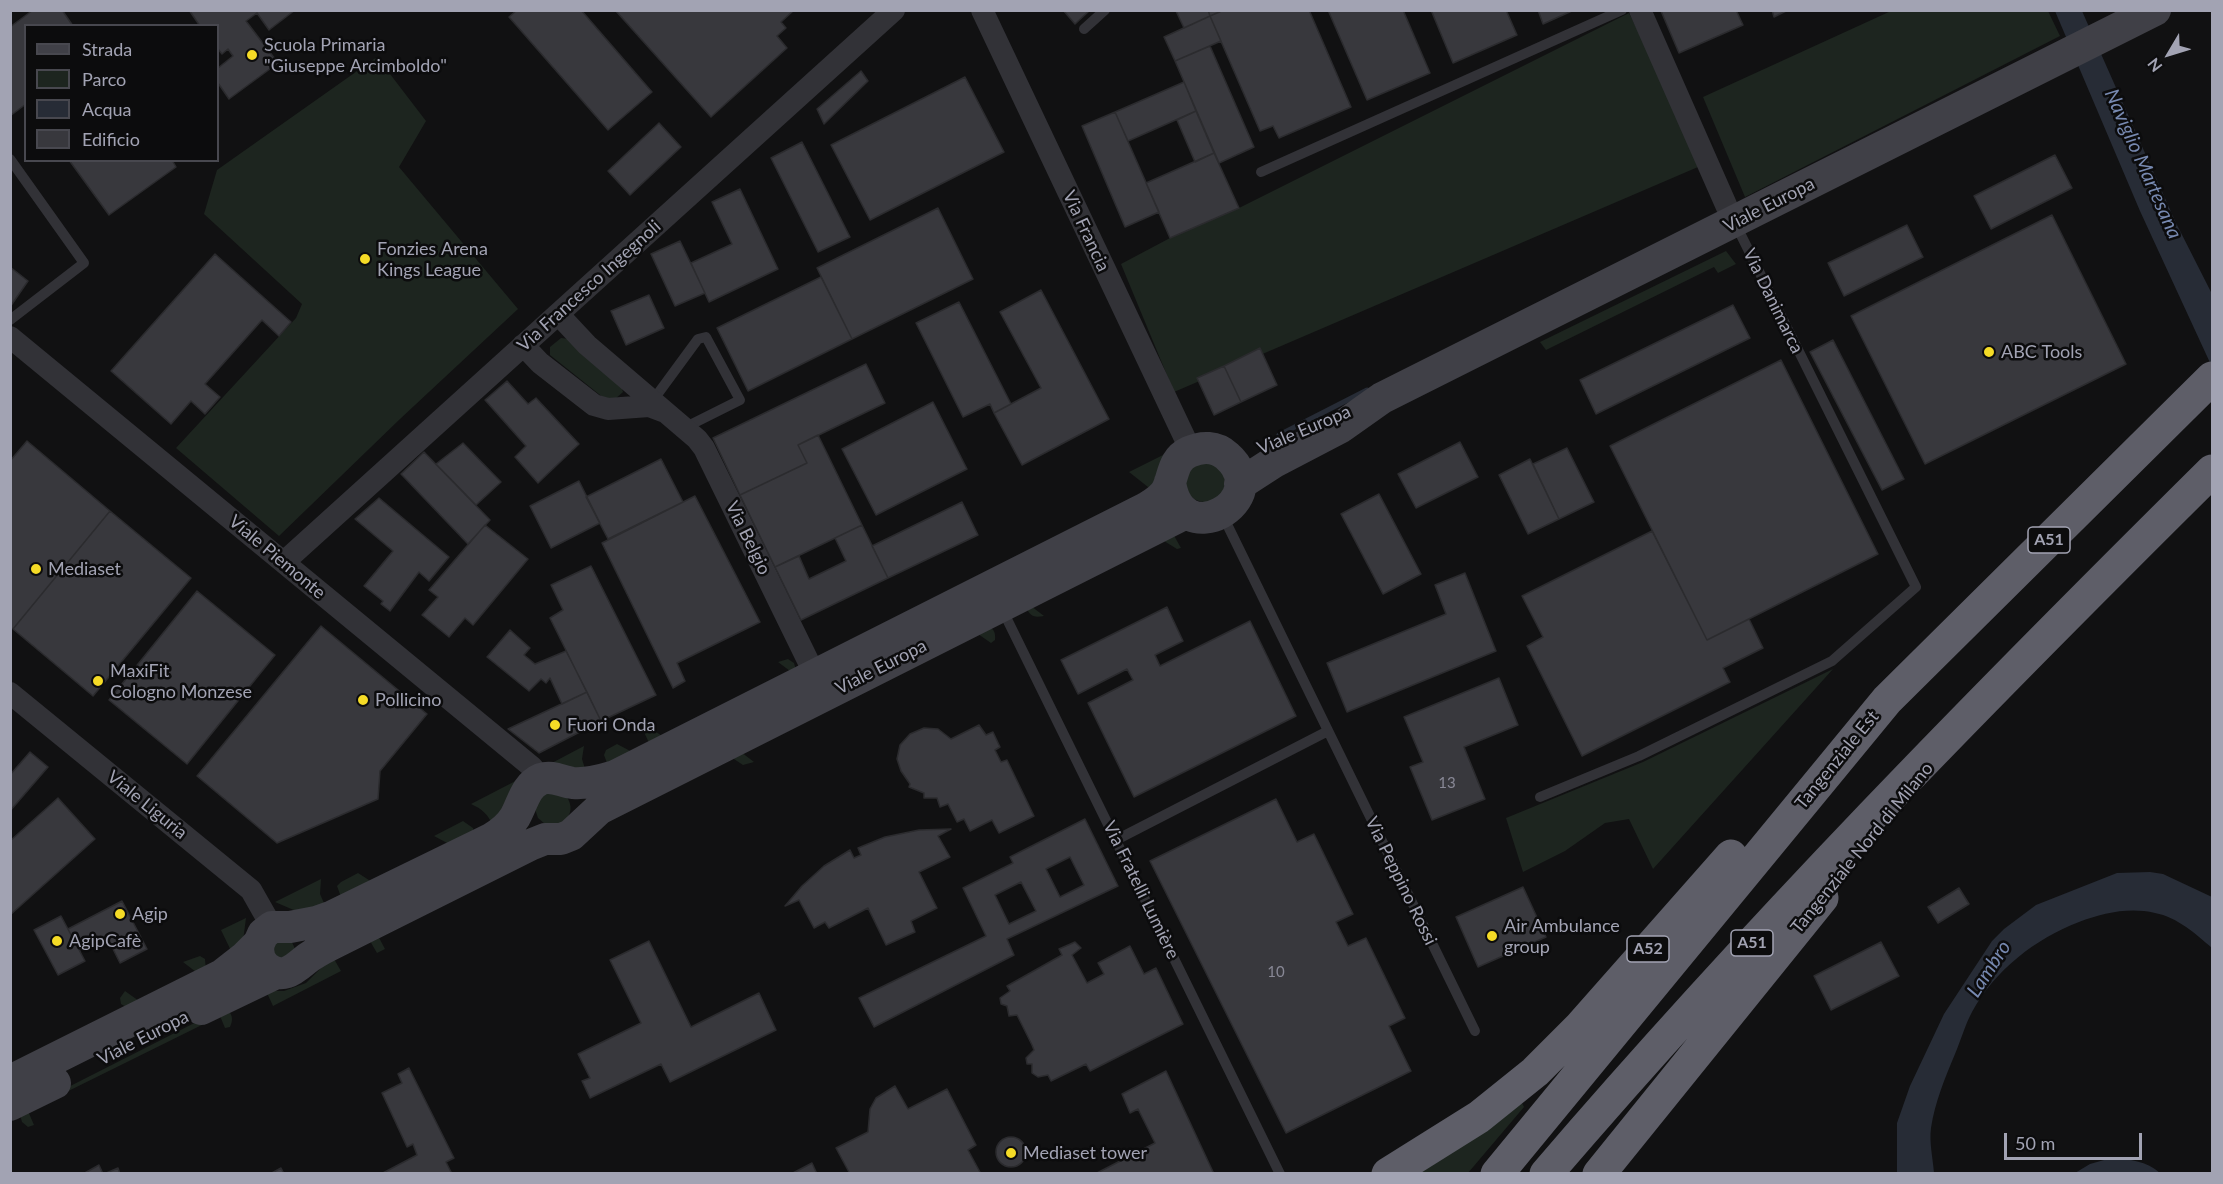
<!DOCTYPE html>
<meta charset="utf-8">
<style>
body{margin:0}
#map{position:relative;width:2223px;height:1184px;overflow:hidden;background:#111112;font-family:Lato,sans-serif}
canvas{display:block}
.frame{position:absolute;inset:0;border:12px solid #a2a3b3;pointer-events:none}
.legend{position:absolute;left:24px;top:24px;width:195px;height:138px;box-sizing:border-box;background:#0c0c0d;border:2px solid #48484f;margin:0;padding:8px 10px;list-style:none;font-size:18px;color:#a2a3b3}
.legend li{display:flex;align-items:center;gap:12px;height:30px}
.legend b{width:30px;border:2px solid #48484f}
.north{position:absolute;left:2139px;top:24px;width:60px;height:60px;-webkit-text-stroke:4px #0c0c0d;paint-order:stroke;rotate:232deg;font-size:16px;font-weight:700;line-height:24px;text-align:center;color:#a2a3b3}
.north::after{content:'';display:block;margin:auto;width:21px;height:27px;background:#a2a3b3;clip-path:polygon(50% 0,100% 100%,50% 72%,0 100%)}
.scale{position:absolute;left:2004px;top:1133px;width:138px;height:27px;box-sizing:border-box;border:3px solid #a2a3b3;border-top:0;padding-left:8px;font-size:18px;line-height:21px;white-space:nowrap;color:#a2a3b3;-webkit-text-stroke:4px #0c0c0d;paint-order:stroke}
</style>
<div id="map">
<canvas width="2223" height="1184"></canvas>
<div class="frame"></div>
<ul class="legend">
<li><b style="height:8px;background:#404047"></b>Strada</li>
<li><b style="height:16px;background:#1d251f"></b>Parco</li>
<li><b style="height:16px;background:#272c36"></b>Acqua</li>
<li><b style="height:16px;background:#38383d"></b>Edificio</li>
</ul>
<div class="north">N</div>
<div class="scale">50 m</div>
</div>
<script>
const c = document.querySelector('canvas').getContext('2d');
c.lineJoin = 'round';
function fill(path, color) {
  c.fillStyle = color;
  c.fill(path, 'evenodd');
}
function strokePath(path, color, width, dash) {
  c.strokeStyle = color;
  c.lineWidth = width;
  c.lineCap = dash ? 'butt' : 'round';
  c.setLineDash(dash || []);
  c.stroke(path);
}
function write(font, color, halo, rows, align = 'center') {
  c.font = font + ' Lato,sans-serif';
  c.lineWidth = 5;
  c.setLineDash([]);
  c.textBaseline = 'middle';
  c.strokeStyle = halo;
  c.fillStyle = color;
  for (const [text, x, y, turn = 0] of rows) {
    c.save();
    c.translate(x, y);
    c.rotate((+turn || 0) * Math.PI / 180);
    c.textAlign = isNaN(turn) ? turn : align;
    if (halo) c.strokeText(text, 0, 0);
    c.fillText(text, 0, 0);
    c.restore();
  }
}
fill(new Path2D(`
 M1891 11H2048L2060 36 1745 197 1703 97Z
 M1629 13 1677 109 1698 167 1174 392 1121 264 1170 238 1239 208Z
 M377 57 426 121 399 167 518 309 400 419 279 536 176 448 296 318 302 304 204 214 217 170Z
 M1726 251 1736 264 1718 273 1714 267 1546 350 1540 342Z
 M561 338 569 339 620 381 623 392 614 400 605 399 550 355V347Z
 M1175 449 1152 496 1148 487 1129 472Z
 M1185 482a20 20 0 1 1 40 0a20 20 0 1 1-40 0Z
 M1172 532 1181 548 1177 549 1164 541 1031 606 1044 616C1036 617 1031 618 1027 609L1030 604Z
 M985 625C993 628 996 631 995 640L991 643 978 634 741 752 754 762 743 765 734 759V751Z
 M788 659 794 663 796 670 651 747 643 730 649 727 662 736 790 671 778 662Z
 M1833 669 1653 869 1629 819 1605 823 1565 851 1523 872 1506 818 1643 762Z
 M617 744 636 754 607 763 604 755 606 750Z
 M584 746 582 759 586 772 548 765Z
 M529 774 493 826C488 814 482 809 471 804Z
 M543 793 566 795C573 807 572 813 563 823L545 824 538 818 535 809Z
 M463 821 473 828 474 834 470 837 347 899 341 897 337 886 341 882 358 873 372 882 449 844 434 836Z
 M321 879 320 894 327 910 296 911 275 902Z
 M246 918 243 941 234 957 221 930Z
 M376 932 385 949 377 953 370 941 334 959 341 971 273 1006 267 993 271 991H284L306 983 323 966Z
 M272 940H291L296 951 275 962Z
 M200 956 205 959 206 971 126 1007 121 1004 120 998 125 991 139 1001 196 972 183 962Z
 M220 1010H228C233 1016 233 1020 230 1027L225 1028 220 1016 28 1111 34 1125 28 1127 22 1122 20 1115 25 1109Z
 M1522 1103 1524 1107 1468 1173 1413 1174Z`), '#1d251f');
fill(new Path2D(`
 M2055 11H2082L2176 223 2211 292 2212 297V367L2140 211Z
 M2150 872 2163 874 2212 897V948C2196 934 2177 917 2155 913 2129 907 2103 913 2079 922 2035 939 1995 970 1972 1012 1965 1025 1961 1040 1955 1054 1945 1078 1935 1102 1931 1128 1929 1142 1933 1159 1934 1173H1897V1123L1910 1086 1944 1014 1992 941 2004 929 2036 905 2117 873Z
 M2111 1158C2129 1159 2147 1161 2160 1173H2075L2090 1164Z`), '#272c36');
strokePath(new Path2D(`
 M1279 435 1367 390`), '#272c36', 5);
const building = new Path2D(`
 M33 10H62L73 26H26V104L10 116V27Z
 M189 10H295L269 30 257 13 246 21 278 63 229 99 218 83V68L233 56 228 49 222 54 218 49V26H200Z
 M517 10H581L652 92 608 130 509 17Z
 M615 10H793V11L781 22 786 28 777 36 787 48 711 117Z
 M1063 10H1087L1088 12 1075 24Z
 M1208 10 1210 16 1184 28 1176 11Z
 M1208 10H1224L1210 16Z
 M1224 10H1309L1351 107 1279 138 1273 126 1260 131 1210 16Z
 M1328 10H1403L1430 73 1367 100Z
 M1431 10H1506L1517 35 1453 63Z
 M1538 10H1574L1543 24Z
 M1663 10H1736L1743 25 1679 53 1661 11Z
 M1772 10H1788L1774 17Z
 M1210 16 1221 41 1175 61 1164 37Z
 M1210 46 1254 147 1219 163 1175 61Z
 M861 71 868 81 824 124 817 109Z
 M965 77 1004 152 870 220 831 145Z
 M1184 82 1196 111 1128 141 1115 112Z
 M1196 111 1214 153 1195 162 1177 120Z
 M1115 112 1159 212 1125 227 1082 126Z
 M659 123 681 147 630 195 608 171Z
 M802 142 850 237 818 252 771 158Z
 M1214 153 1239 208 1170 238 1146 183Z
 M2055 155 2072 188 1991 229 1974 196Z
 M69 160H172L176 167 109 215Z
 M740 189 778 269 709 302 691 263 732 244 712 202Z
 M938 208 973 279 852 339 817 268Z
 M2052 215 2126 364 1925 464 1851 316Z
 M1907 225 1923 257 1844 296 1828 263Z
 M680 241 705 293 675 306 651 254Z
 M215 254 291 322 279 336 262 320 205 384 220 397 205 414 191 401 171 424 111 371Z
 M10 267 28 281 10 307Z
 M821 277 852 339 748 391 717 328Z
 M1041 290 1109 419 1022 465 994 413 1041 388 1000 312Z
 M649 295 664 328 626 345 611 311Z
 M959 302 1011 404 994 413 990 404 963 417 916 323Z
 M1733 305 1750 338 1596 414 1580 380Z
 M1833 340 1904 479 1882 490 1810 352Z
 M1260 348 1277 385 1241 402 1224 366Z
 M1781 360 1878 554 1707 640 1610 446Z
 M866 364 885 403 798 445 807 463 740 495 713 438Z
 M1224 366 1241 402 1214 415 1197 378Z
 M507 381 528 404 536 398 579 444 538 483 515 457 526 446 485 400Z
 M933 402 967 469 876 515 842 449Z
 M818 435 862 525 775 567 740 495 807 463 798 445Z
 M27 441 110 511 13 629 10 627V461Z
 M1460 442 1478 477 1416 508 1398 474Z
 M463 443 501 482 476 505 436 464Z
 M1567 448 1594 502 1559 519 1533 464Z
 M424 452 490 520 468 544 401 474Z
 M661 459 683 502 608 539 586 497Z
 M1530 459 1559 519 1528 534 1499 475Z
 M579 481 600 523 551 548 530 506Z
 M1379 494 1421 574 1383 594 1341 514Z
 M695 496 760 622 677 663 685 681 673 688 602 543Z
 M379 498 449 557 429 581 419 572 390 611 381 604 383 601 364 586 393 551 355 519Z
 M962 502 978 535 888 578 872 546Z
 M110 511 191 578 93 696 13 629Z
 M485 525 528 559 473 625 465 618 449 637 422 615 438 597 429 590Z
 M862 525 888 578 801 620 775 567 799 556 809 579 846 561 835 538Z
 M1652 531 1707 640 1749 619 1763 648 1723 668 1730 682 1582 756 1527 646 1543 637 1522 596Z
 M591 566 656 695 601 721 550 618 563 610 551 585Z
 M1465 573 1496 651 1347 712 1327 663 1446 614 1435 585Z
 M197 591 275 655 187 764 109 700Z
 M1167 607 1183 641 1155 655 1160 666 1250 621 1296 716 1134 797 1088 703 1133 680 1127 669 1078 694 1061 660Z
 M321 626 427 714 380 771 378 799 277 843 197 776Z
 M510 630 530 648 524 655 535 664 566 651 587 692 562 704 550 678 546 683 541 679 529 691 487 657Z
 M1499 678 1518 725 1464 747 1485 799 1432 820 1410 767 1423 762 1404 717Z
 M587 692 601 721 539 753 508 729Z
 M979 725 986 735 993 732 1000 747 995 750 1001 762 1007 760 1034 816 999 833 992 820 970 831 964 819 957 822 948 804 940 807 937 798H924V793L909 787 910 784 901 771 897 759 900 745 910 734 924 728 938 729 951 739Z
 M30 752 48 767 10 811V775Z
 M58 798 95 839 10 915V841Z
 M1276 799 1297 842 1314 834 1353 914 1336 922 1348 946 1366 938 1405 1018 1389 1026 1411 1071 1286 1133 1150 861Z
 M1085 819 1118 886 1007 939 1014 955 874 1027 859 998 986 936 963 888 1013 863 1010 857ZM1070 857 1084 885 1060 897 1046 869ZM1021 882 1036 911 1009 924 995 895Z
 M951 829 938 836 950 857 919 872 937 908 911 921 915 932 886 945 868 908 829 928 825 922 814 928 799 900 785 906 802 886 824 866 850 850 854 858 861 855 858 848 885 837 919 830Z
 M1523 887 1546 937 1478 967 1456 917Z
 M1959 888 1969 904 1938 923 1928 907Z
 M122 901 147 949 120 963 107 937 80 951 68 929Z
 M61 916 85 961 58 975 34 930Z
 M649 941 691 1027 759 993 776 1030 670 1082 661 1064 590 1098 582 1081 590 1078 578 1054 641 1023 610 960Z
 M1075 942 1081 948 1072 955 1087 983 1104 974 1098 963 1130 946 1144 974 1156 968 1183 1024 1090 1071 1086 1064 1051 1081 1048 1075 1038 1077 1032 1073V1064H1027L1026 1058 1034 1050 1032 1045 1017 1015 1009 1016 1007 1006 1001 1004 1000 998 1010 991 1007 986 1062 955 1059 949Z
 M1881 942 1899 976 1831 1010 1814 976Z
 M409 1068 454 1158 446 1162 452 1174H381L417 1155 413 1144 407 1147 382 1093 402 1083 398 1074Z
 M1166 1071 1214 1174H1095L1155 1143 1138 1109 1130 1113 1122 1094Z
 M895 1086 908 1109 947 1089 976 1145 968 1150 981 1174H850L836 1148 868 1132 870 1109 876 1098Z
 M996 1152a15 15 0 1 1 30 0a15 15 0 1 1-30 0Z
 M812 1163 817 1174H791Z
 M99 1165 103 1174H83Z
 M118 1168 120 1174H104Z
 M281 1168 284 1174H270Z`);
fill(building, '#38383d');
strokePath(building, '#2b2b2e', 1.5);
strokePath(new Path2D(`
 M1084 29 1105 10
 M10 159 84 263 10 320
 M1261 172 1622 10
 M651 403 698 339 706 337 740 400 684 428
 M1222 514 1475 1031
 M1002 609 1280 1174
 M1540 797 1639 756 1832 661 1916 587 1735 223
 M1116 840 1328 731`), '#323237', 10);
strokePath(new Path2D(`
 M982 10 1191 451
 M1640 10 1734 223
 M558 314 587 345 697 439 704 448 815 675
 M10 337 532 767 542 779
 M523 345 540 363 594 405 608 409 649 406 665 412
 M284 562 894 10
 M10 693 251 890 272 927`), '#323237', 22);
strokePath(new Path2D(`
 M1240 484 1274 462 1341 427 1382 398 2155 10
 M259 943C257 952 259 962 267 968 282 979 292 971 304 961 312 954 322 949 332 944L530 845 545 839H561L571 835 599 809 1186 513
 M201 1009 276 973
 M10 1081 222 975 245 957 259 943 263 934 272 927H290L316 922 333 916 491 839C501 833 509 827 515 817 523 803 525 786 541 779 553 775 562 782 573 783 588 784 602 780 615 776L1146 508C1154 503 1162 499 1167 490 1174 476 1172 460 1189 452 1202 446 1216 446 1227 456 1276 499 1180 556 1170 482
 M10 1105 55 1083`), '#404047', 32);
strokePath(new Path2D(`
 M1388 1174 1479 1117 1535 1072 1580 1027 1731 856
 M1497 1174 1887 700 2212 378
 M1546 1174C1756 929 1983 698 2212 471
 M1599 1174 1822 898`), '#5e5e68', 33);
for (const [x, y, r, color] of [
 [252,55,6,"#f5db26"],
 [365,259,6,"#f5db26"],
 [1989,352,6,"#f5db26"],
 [36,569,6,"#f5db26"],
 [98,681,6,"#f5db26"],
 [363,700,6,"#f5db26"],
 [555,725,6,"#f5db26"],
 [120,914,6,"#f5db26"],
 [1492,936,6,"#f5db26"],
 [57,941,6,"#f5db26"],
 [1011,1153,6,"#f5db26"]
]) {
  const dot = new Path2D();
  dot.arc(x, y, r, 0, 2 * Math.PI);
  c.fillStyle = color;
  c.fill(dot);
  strokePath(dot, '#0c0c0d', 2);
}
write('15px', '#888896', null, [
 ["13",1447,783],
 ["10",1276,972]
]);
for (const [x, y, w] of [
 [2049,540,42],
 [1752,943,42],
 [1648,949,42]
]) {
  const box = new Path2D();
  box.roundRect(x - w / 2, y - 13, w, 26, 4.5);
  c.fillStyle = '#0c0c0d';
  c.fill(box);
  strokePath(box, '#a2a3b3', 1.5);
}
write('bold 16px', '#a2a3b3', null, [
 ["A51",2049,540],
 ["A51",1752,943],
 ["A52",1648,949]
]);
write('18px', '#a2a3b3', '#0c0c0d', [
 ["Scuola Primaria",264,45],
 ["\"Giuseppe Arcimboldo\"",264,66],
 ["Fonzies Arena",377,249],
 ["Kings League",377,270],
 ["ABC Tools",2001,352],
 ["Mediaset",48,569],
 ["MaxiFit",110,671],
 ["Cologno Monzese",110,692],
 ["Pollicino",375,700],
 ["Fuori Onda",567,725],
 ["Agip",132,914],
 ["Air Ambulance",1504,926],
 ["group",1504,947],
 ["AgipCafè",69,941],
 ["Mediaset tower",1023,1153]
], 'left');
write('18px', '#a2a3b3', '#0c0c0d', [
 ["Viale Europa",1769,205,-27],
 ["Via Francia",1086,231,65],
 ["Via Francesco Ingegnoli",589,286,-42],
 ["Via Danimarca",1773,301,64],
 ["Viale Europa",1304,430,-23],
 ["Via Belgio",748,538,64],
 ["Viale Piemonte",277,557,40],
 ["Viale Europa",881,667,-27],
 ["Tangenziale Est",1837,760,-51],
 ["Viale Liguria",147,805,39],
 ["Tangenziale Nord di Milano",1862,848,-51],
 ["Via Peppino Rossi",1401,881,64],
 ["Via Fratelli Lumière",1141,890,64],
 ["Viale Europa",143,1038,-27]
]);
write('italic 20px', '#7789b0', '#0c0c0d', [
 ["Naviglio Martesana",2143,164,66],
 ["Lambro",1989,969,-57]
]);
</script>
